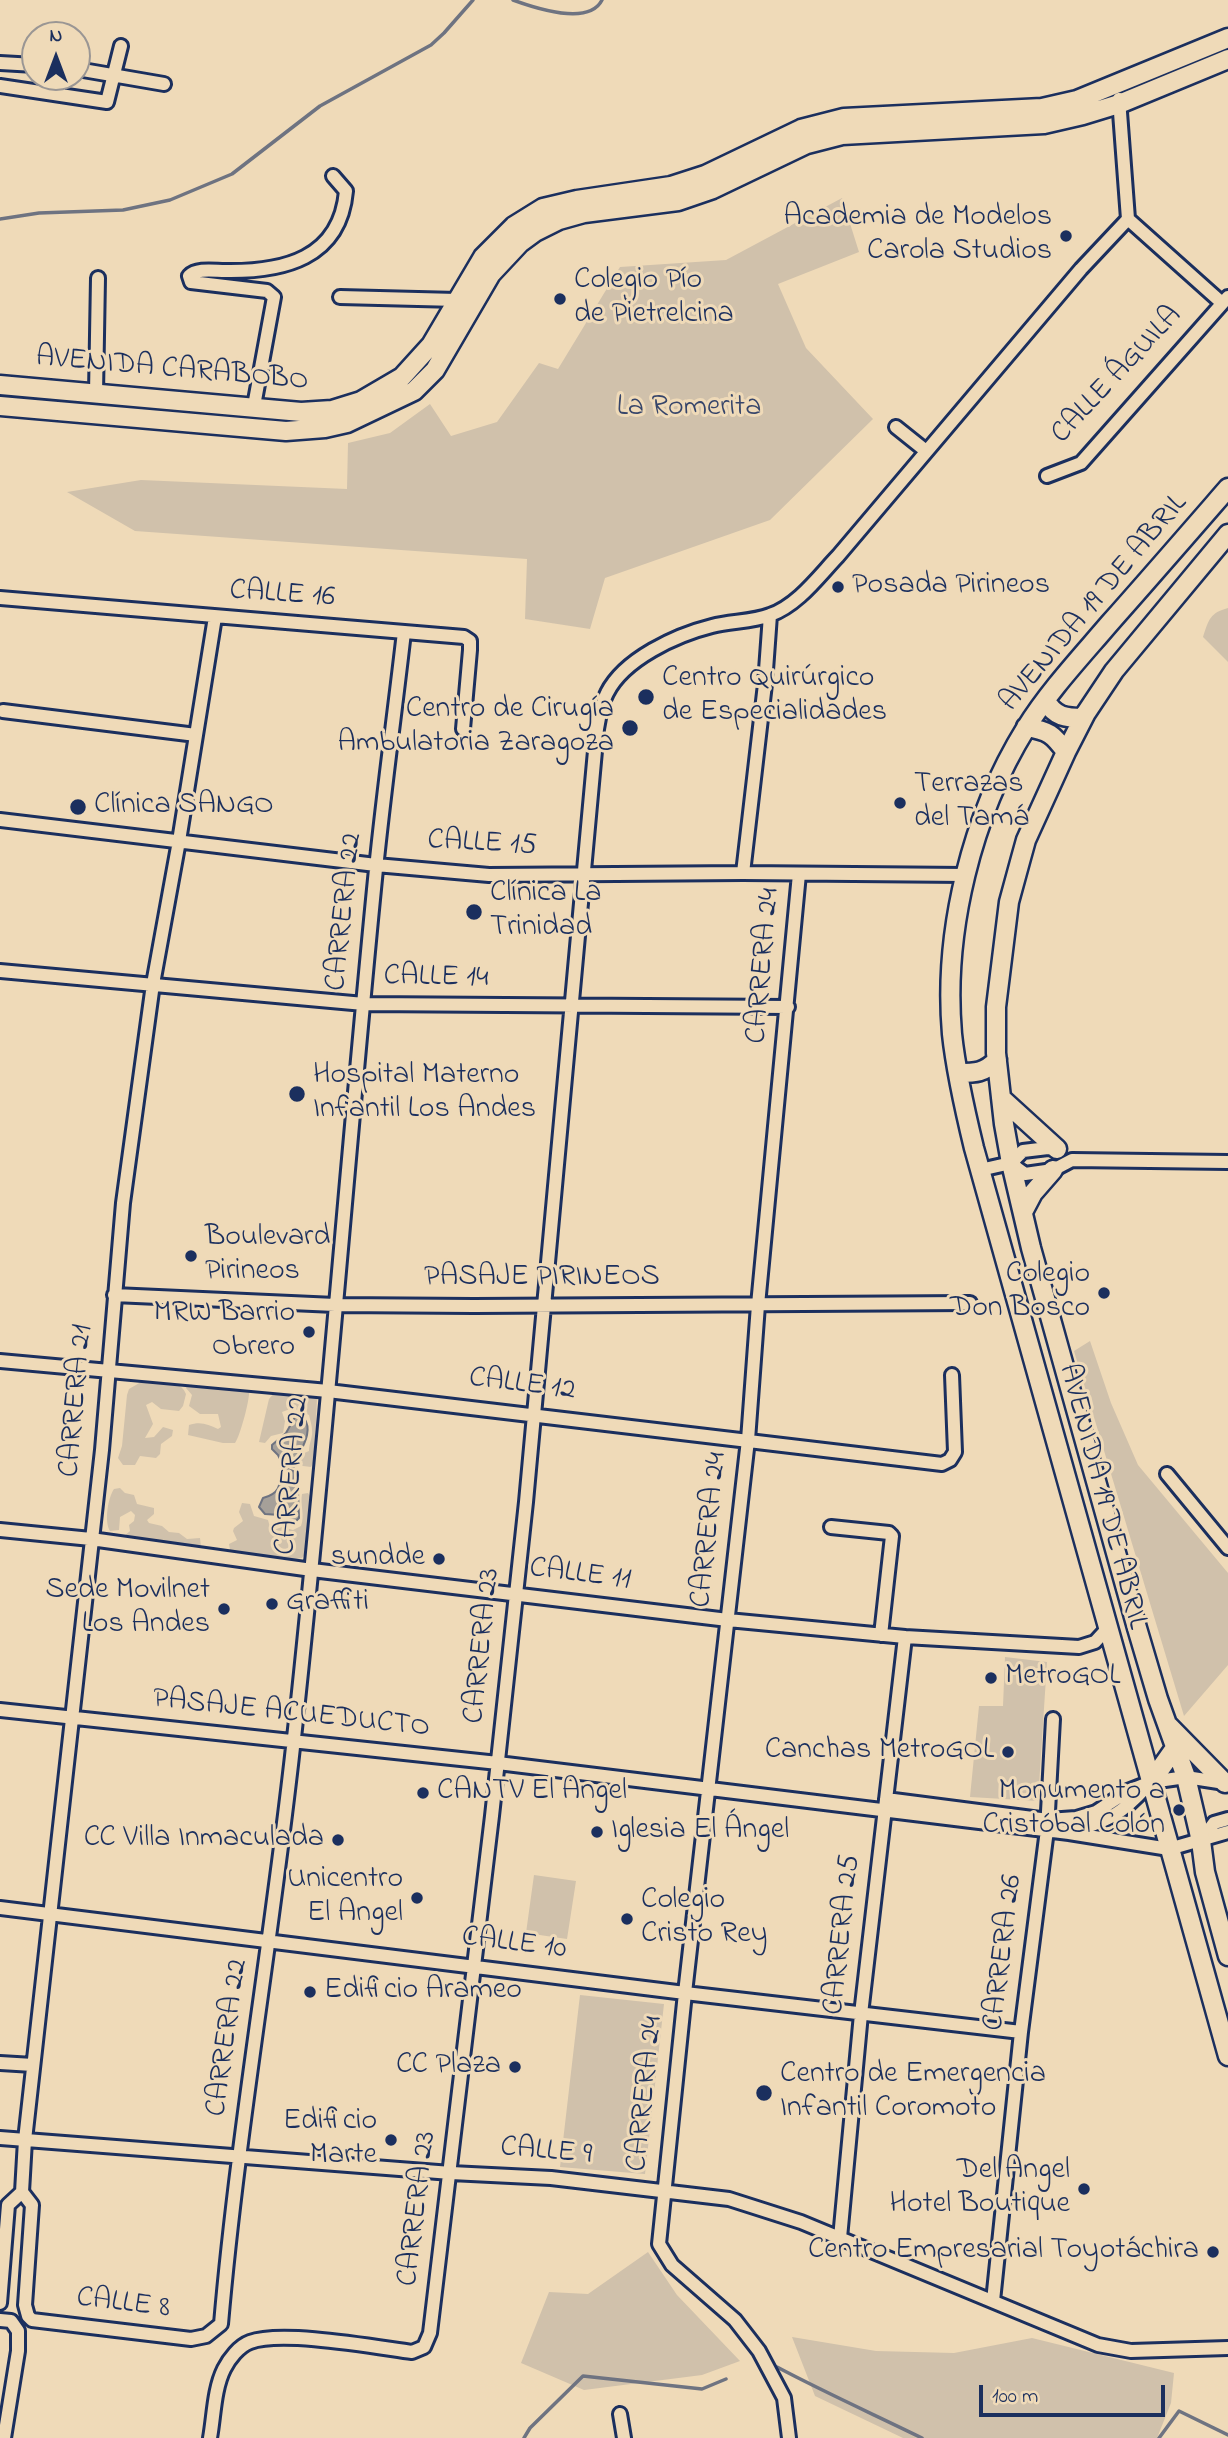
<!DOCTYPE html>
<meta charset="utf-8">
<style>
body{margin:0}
#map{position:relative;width:1228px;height:2438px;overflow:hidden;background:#efdab8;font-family:"Indie Flower",sans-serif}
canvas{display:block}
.north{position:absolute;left:21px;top:21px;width:70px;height:70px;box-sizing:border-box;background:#efdab8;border:2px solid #9a9694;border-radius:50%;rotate:0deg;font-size:19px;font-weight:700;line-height:28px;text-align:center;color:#1b2f5e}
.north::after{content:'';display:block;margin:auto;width:24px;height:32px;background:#1b2f5e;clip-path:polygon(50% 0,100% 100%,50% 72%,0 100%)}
.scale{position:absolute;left:979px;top:2385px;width:186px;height:32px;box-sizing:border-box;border:4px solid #1b2f5e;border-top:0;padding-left:9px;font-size:21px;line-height:24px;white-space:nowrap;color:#1b2f5e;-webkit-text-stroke:5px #efdab8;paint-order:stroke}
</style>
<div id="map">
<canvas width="1228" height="2438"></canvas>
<div class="north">N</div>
<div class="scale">100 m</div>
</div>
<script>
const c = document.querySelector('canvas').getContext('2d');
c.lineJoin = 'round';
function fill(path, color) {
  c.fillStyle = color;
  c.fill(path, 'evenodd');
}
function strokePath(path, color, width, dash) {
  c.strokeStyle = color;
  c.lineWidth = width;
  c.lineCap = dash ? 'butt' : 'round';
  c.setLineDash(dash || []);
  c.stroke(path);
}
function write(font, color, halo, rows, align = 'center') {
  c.font = font + ' "Indie Flower",sans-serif';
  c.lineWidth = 6;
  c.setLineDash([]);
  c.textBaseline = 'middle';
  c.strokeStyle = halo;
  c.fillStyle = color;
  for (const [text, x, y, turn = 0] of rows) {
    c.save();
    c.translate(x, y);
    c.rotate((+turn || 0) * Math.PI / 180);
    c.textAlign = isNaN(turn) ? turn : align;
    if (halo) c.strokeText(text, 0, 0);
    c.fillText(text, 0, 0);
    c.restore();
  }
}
fill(new Path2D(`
 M842 198 859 252 778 284 806 348 873 419 770 520 605 578 590 629 525 619 527 559 135 531 67 492 141 480 347 489 348 443 390 433 430 404 451 436 497 422 539 363 558 369 620 267 726 260Z
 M1228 608V662L1203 637C1209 619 1210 613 1228 608Z
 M1090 1341 1111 1403 1138 1465 1228 1573V1665L1184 1716 1074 1351Z
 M141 1382C157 1382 179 1377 186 1394L183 1406 179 1411 161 1409 152 1402 146 1405 153 1424 145 1438 154 1437 163 1427 173 1430 172 1436 161 1444 160 1454 156 1458 140 1456 135 1465H123L118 1458 122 1446 127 1395 129 1389Z
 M188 1382 249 1389C251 1396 240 1437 235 1443H223L188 1435 189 1425C200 1421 208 1424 218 1429L221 1427 218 1414H200L189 1406 192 1395 186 1388Z
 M275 1392 313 1394 317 1399 314 1461 311 1467 303 1466 298 1461 300 1455 309 1451C309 1443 313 1437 312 1430 312 1426 310 1419 309 1415L293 1408 282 1412 285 1421 283 1433 271 1436 265 1443 259 1442 269 1399Z
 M120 1488 125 1493 134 1495 137 1504 154 1508V1514L147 1520 149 1523 162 1526 169 1532 179 1533 187 1539 200 1538 201 1547 197 1552 122 1538 130 1531 129 1525 134 1521 135 1515 131 1511 120 1517 119 1530 110 1531C104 1521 108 1498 114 1489Z
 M308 1493 311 1498 306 1553 302 1558 288 1560 235 1554 230 1550 229 1544 237 1540 233 1531 234 1528 243 1521 239 1512 242 1503 250 1504 254 1516 268 1520 271 1531 282 1527 293 1530 301 1526C305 1515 300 1505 302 1494Z
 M1005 1657 1047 1662 1038 1801 970 1797 979 1706H1003Z
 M534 1875 576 1881 567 1939 526 1933Z
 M580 1995 664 2004 645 2174 560 2167Z
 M648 2252 677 2295 740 2361 702 2375 584 2390 521 2363 549 2292 588 2294Z
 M792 2337 876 2351 954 2353 1032 2338 1174 2373 1171 2403 1157 2438H903L815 2396Z`), '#d0c1ab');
const water = new Path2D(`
 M295 1417 304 1418C315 1433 298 1452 294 1467L282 1463 278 1455 272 1449V1445L286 1433Z
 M281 1467 293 1471V1482L298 1492 299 1518 293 1524 287 1523 280 1515 265 1514 259 1507 263 1498C281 1493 280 1485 281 1467Z`);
fill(water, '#a6a099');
strokePath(water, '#6e7381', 2);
strokePath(new Path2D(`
 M513 0C535 8 589 26 602 0
 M0 219 39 213 123 210 170 200 232 174 320 106 431 45 444 33 473 0
 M777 2367C824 2392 873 2414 922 2438
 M524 2438 530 2428 583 2376 702 2389 726 2379
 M1159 2438 1179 2411 1228 2435`), '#6e7381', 3.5);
const minor = new Path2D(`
 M0 63 35 65
 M77 69 164 84
 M0 86 107 102 121 46
 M58 94 61 77
 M1128 219 1222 303
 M340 297 457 300
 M96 393 98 278
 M254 406 274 297 267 291 191 282 189 276C197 268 214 271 225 271 283 272 340 259 346 191L333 176
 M896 427 926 451
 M1047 476 1081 463 1228 297
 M0 598 464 637 470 641V650L463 729
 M3 711 196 735
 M0 820 376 865 489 875 743 873 965 875
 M743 873 765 684 770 615
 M0 971 364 1004 788 1007
 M1011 1164 1025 1174 1053 1170 1072 1160 1228 1162
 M980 1170 1011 1163 1023 1151 1048 1148 1058 1149
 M114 1295 335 1305 474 1306 970 1303
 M0 1361 328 1391 942 1464 950 1460 955 1452 952 1375
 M1167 1474 1228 1548
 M831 1527 889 1533 892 1536 881 1635
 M0 1530 91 1539 312 1570 728 1620 905 1637 1079 1647 1095 1642 1107 1629
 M0 1710 498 1763 1069 1833 1169 1849 1228 1832
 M886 1799 1048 1820 1076 1818 1096 1812 1128 1791 1151 1782 1186 1777 1225 1783
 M1072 1832C1109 1820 1121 1815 1147 1786
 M1201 1841 1214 1823 1228 1819
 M0 1908 685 1993 1021 2032
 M0 2063 33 2065
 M0 2138 451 2173 551 2178 729 2199 801 2222 1098 2345 1131 2351 1228 2348
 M22 2192 32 2205 25 2305 28 2316 32 2320
 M840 2238 861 2014 905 1637
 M993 2301 1021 2032 1047 1830 1053 1719
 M0 2303 8 2205 22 2192 25 2140 102 1450 123 1203 153 984 179 841 215 617
 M0 2320 11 2321 18 2331
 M32 2320 191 2339 206 2336 221 2324C238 2128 273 1934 294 1738 326 1449 347 1159 376 869 384 790 395 711 404 632
 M620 2414 624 2438
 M4 2438 18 2351V2331
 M210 2438C214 2416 214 2389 224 2369 229 2359 239 2346 250 2342 282 2330 375 2347 412 2352L424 2347 430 2333 492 1816 526 1502 597 729C599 717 601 704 607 693 624 659 676 635 712 626 731 621 752 622 770 615 798 605 818 577 838 556L1081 269 1128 219 1119 99
 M789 2438 784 2398 759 2351 735 2320 672 2265 659 2244 685 1993 748 1440 758 1305 799 874`);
const secondary = new Path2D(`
 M0 385 301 412 332 410 361 401 402 377 431 345 483 257 514 226 543 208 577 200 671 186 705 175 801 129 844 118 1042 108 1077 100 1228 38
 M0 406 286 431 325 428 347 423 414 391 435 370 491 274 520 243 535 232 559 220 584 213 678 201 713 189 807 144 842 135 1044 124 1083 115 1119 104 1228 59
 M1228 488C1188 534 1149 579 1109 624 1080 658 1049 691 1026 728 972 815 943 931 952 1034 956 1072 965 1111 974 1148L1228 2056
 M1228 534 1114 671 1086 713 1066 752 1026 840 1021 858 1009 902 996 1007V1053L1004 1124 1011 1163 1031 1248 1137 1628 1158 1699 1186 1777 1201 1841 1205 1872 1228 1956
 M1046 701C1055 717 1066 718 1083 718
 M1026 727C1049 731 1053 734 1066 752
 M958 1073C976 1073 984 1073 997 1060
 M1001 1098 1057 1149
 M1023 1212 1033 1193 1053 1170
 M1169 1726 1225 1783
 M1151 1782 1175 1748`);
strokePath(minor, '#1b2f5e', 18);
strokePath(secondary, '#1b2f5e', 23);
strokePath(minor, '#efdab8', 12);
strokePath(secondary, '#efdab8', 18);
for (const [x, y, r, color] of [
 [1066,236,7,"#1b2f5e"],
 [560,299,7,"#1b2f5e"],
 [838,587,7,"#1b2f5e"],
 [646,697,9,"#1b2f5e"],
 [630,728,9,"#1b2f5e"],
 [900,803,7,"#1b2f5e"],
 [78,807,9,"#1b2f5e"],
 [474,912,9,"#1b2f5e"],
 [297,1094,9,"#1b2f5e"],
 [191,1256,7,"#1b2f5e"],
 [1104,1293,7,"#1b2f5e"],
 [309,1332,7,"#1b2f5e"],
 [439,1559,7,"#1b2f5e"],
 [272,1604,7,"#1b2f5e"],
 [224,1609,7,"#1b2f5e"],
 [991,1678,7,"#1b2f5e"],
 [1008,1752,7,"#1b2f5e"],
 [423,1793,7,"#1b2f5e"],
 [1179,1810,7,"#1b2f5e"],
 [597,1832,7,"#1b2f5e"],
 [338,1840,7,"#1b2f5e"],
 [417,1898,7,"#1b2f5e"],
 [627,1919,7,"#1b2f5e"],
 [310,1992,7,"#1b2f5e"],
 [515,2067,7,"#1b2f5e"],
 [764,2093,9,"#1b2f5e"],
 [391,2140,7,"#1b2f5e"],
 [1084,2189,7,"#1b2f5e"],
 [1213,2252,7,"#1b2f5e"]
]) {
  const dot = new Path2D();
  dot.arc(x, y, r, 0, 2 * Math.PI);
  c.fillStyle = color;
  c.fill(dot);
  strokePath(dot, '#efdab8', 2.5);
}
write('30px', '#1b2f5e', '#efdab8', [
 ["Academia de Modelos",1052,219,"right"],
 ["Carola Studios",1052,253,"right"],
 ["Colegio Pío",574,282],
 ["de Pietrelcina",574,316],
 ["Posada Pirineos",852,587],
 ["Centro Quirúrgico",662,680],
 ["de Especialidades",662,714],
 ["Centro de Cirugía",614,711,"right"],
 ["Ambulatoria Zaragoza",614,745,"right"],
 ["Terrazas",914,786],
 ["del Tamá",914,820],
 ["Clínica SANGO",94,807],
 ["Clínica La",490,895],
 ["Trinidad",490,929],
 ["Hospital Materno",313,1077],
 ["Infantil Los Andes",313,1111],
 ["Boulevard",205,1239],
 ["Pirineos",205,1273],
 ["Colegio",1090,1276,"right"],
 ["Don Bosco",1090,1310,"right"],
 ["MRW Barrio",295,1315,"right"],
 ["Obrero",295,1349,"right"],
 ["sundde",425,1559,"right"],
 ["Sede Movilnet",210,1592,"right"],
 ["Los Andes",210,1626,"right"],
 ["Graffiti",286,1604],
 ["MetroGOL",1005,1678],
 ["Canchas MetroGOL",994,1752,"right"],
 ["CANTV El Angel",437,1793],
 ["Monumento a",1165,1793,"right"],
 ["Cristóbal Colón",1165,1827,"right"],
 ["Iglesia El Ángel",611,1832],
 ["CC Villa Inmaculada",324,1840,"right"],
 ["Unicentro",403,1881,"right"],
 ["El Angel",403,1915,"right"],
 ["Colegio",641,1902],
 ["Cristo Rey",641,1936],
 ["Edificio Arameo",324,1992],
 ["CC Plaza",501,2067,"right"],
 ["Centro de Emergencia",780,2076],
 ["Infantil Coromoto",780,2110],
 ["Edificio",377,2123,"right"],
 ["Marte",377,2157,"right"],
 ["Del Angel",1070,2172,"right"],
 ["Hotel Boutique",1070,2206,"right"],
 ["Centro Empresarial Toyotáchira",1199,2252,"right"]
], 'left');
write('30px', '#1b2f5e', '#efdab8', [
 ["AVENIDA CARABOBO",172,371,5],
 ["CALLE ÁGUILA",1118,376,-47],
 ["CALLE 16",282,596,4],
 ["AVENIDA 19 DE ABRIL",1095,604,-50],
 ["CALLE 15",482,845,3],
 ["CARRERA 22",346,912,-84],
 ["CARRERA 24",765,966,-85],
 ["CALLE 14",436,979,1],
 ["PASAJE PIRINEOS",542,1279],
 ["CALLE 12",522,1386,7],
 ["CARRERA 21",78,1401,-85],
 ["CARRERA 22",294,1476,-85],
 ["AVENIDA 19 DE ABRIL",1101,1497,75],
 ["CARRERA 24",711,1530,-84],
 ["CALLE 11",580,1576,7],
 ["CARRERA 23",484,1646,-84],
 ["PASAJE ACUEDUCTO",291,1715,6],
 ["CARRERA 25",844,1935,-84],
 ["CALLE 10",514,1945,7],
 ["CARRERA 26",1005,1953,-83],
 ["CARRERA 22",229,2038,-82],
 ["CARRERA 24",647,2094,-84],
 ["CALLE 9",546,2153,5],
 ["CARRERA 23",419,2209,-83],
 ["CALLE 8",123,2305,7]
]);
write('30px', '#36456a', '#efdab8', [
 ["La Romerita",689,409]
]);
</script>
